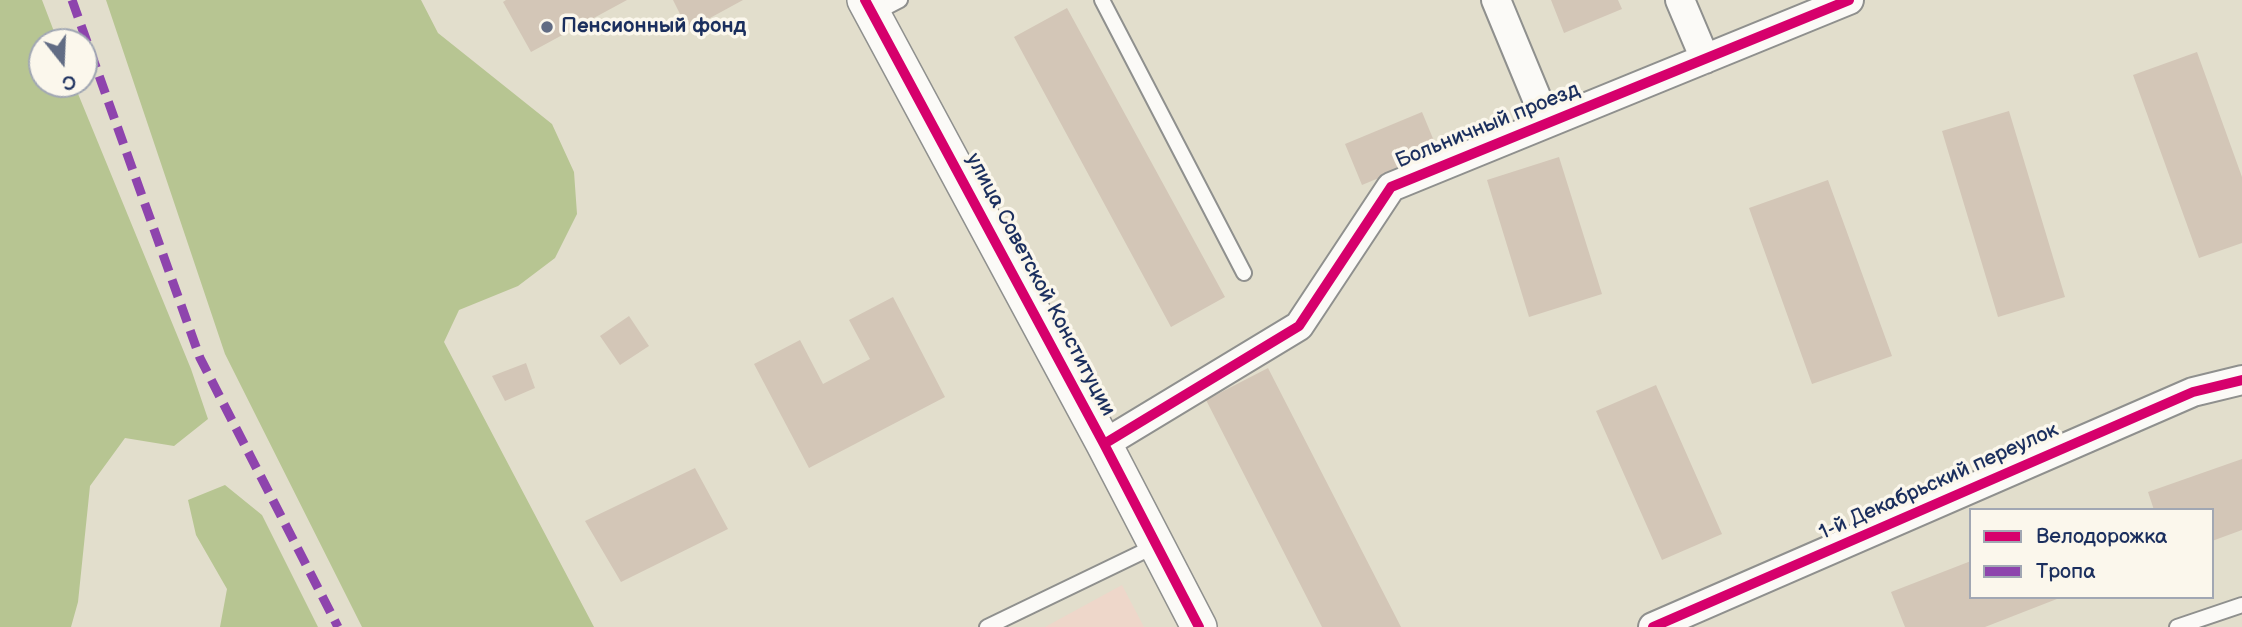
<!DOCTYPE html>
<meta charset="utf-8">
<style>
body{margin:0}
#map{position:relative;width:2242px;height:627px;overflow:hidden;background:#e2decc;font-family:"Balsamiq Sans",sans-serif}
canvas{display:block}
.legend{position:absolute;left:1969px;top:508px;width:245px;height:91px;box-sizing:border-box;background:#fbf7ec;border:2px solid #a1a7b3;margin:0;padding:9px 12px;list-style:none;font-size:21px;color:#1b2f5e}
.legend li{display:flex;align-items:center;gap:14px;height:35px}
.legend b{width:35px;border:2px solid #a1a7b3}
.north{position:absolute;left:28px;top:28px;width:70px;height:70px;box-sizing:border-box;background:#fbf7ec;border:2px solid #a1a7b3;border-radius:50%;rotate:162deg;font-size:19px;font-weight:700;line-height:28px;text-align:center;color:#1b2f5e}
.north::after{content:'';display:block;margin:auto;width:24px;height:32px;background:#616c84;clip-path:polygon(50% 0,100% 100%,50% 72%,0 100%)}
</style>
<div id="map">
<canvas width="2242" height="627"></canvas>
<ul class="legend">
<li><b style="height:9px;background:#d6006c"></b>Велодорожка</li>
<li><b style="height:9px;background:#8e44ad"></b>Тропа</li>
</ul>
<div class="north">С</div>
</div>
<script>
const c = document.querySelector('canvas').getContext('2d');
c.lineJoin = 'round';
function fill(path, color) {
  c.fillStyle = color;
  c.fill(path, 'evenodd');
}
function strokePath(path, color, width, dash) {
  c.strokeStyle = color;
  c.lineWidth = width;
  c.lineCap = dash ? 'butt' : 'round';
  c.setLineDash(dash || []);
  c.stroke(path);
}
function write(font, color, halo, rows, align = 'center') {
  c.font = font + ' "Balsamiq Sans",sans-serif';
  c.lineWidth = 7;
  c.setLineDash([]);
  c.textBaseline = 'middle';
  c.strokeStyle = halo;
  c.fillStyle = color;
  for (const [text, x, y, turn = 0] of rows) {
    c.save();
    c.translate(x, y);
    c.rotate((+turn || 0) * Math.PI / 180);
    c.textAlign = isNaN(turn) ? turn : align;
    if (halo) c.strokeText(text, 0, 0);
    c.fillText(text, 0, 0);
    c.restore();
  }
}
fill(new Path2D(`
 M1122 585 1144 627H1045Z`), '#eed7ca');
fill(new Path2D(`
 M0 0H42L58 42H42V84H74L191 369 208 419 174 446 125 438 90 486 78 602 71 627H0Z
 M106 0H421L438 33 552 124 574 172 577 214 555 258 518 286 459 310 444 342 594 627H362L225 354Z
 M225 485 262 515 318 627H220L227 589 196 535 188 500Z`), '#b7c592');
fill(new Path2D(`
 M506 0H627L531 52 503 2Z
 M673 0H743L688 30Z
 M1551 0H1618L1622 9 1564 33Z
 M1067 8 1225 297 1171 327 1014 37Z
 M2197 52 2242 177V243L2199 258 2133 75Z
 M2009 111 2065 297 1998 317 1942 131Z
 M1422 112 1439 153 1362 185 1345 144Z
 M1559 157 1602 294 1529 317 1487 180Z
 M1828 180 1892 356 1812 384 1749 208Z
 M893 297 945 397 809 468 754 364 800 340 823 384 870 359 849 320Z
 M629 316 649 346 620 365 600 336Z
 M526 363 535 388 505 401 492 376Z
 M1268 368 1401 627H1322L1206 400Z
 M1656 385 1722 534 1662 560 1596 411Z
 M2242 459V530L2212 541V510H2154L2148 492Z
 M695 468 728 529 621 582 585 521Z
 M1971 561V597H2062L1985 627H1905L1891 592Z`), '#d3c6b7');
const service = new Path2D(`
 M1102 0 1244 273
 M873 14 900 0
 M987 627 1155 546
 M2177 627 2242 605`);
const minor = new Path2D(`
 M1496 0 1547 123
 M1680 0 1705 59
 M1104 444 1299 326 1391 187 1849 0
 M1653 627 2193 392 2242 380`);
const tertiary = new Path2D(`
 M865 0 1104 444 1199 627`);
strokePath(service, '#8f908e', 18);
strokePath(minor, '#8f908e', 32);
strokePath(tertiary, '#8f908e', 38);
strokePath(service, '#fbfaf7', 14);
strokePath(minor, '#fbfaf7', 28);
strokePath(tertiary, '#fbfaf7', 35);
strokePath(new Path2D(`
 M72 0 200 358 338 627`), '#8e44ad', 9, [18, 9]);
strokePath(new Path2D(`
 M865 0 1104 444 1199 627
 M1104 444 1299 326 1391 187 1849 0
 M1653 627 2193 392 2242 380`), '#d6006c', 10);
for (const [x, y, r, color] of [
 [547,27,7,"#616c84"]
]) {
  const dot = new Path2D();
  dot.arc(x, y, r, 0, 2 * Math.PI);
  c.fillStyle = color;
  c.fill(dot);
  strokePath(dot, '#fbf7ec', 2.5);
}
write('bold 21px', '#1b2f5e', '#fbf7ec', [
 ["Пенсионный фонд",561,27]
], 'left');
write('21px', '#1b2f5e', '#fbf7ec', [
 ["Больничный проезд",1488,126,-22],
 ["улица Советской Конституции",1040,285,62],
 ["1-й Декабрьский переулок",1939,482,-24]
]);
</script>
